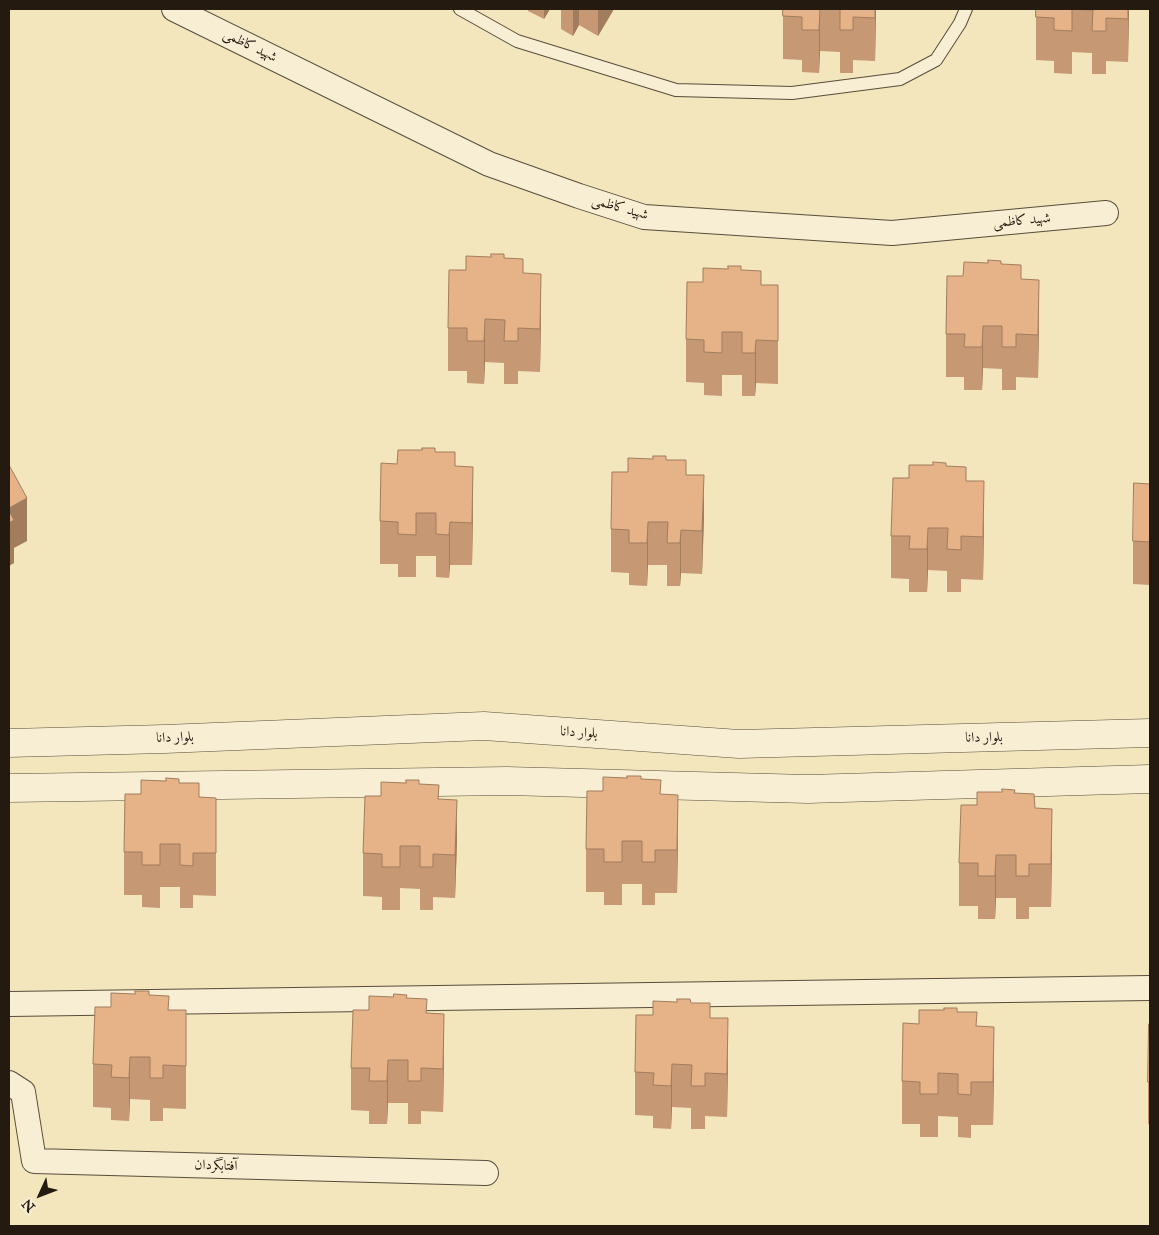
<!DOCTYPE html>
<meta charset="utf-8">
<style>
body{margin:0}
#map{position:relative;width:1159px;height:1235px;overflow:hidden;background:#f3e5bc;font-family:"IM FELL Great Primer",serif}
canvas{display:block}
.frame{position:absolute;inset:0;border:10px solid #241a10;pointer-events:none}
.north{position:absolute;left:15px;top:1170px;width:50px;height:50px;-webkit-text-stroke:4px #f7eed3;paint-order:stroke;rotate:227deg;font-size:14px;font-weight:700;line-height:20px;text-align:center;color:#241a10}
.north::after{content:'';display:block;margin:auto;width:18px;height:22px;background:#241a10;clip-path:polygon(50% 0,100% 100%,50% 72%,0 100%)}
</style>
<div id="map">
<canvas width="1159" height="1235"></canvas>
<div class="frame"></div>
<div class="north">N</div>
</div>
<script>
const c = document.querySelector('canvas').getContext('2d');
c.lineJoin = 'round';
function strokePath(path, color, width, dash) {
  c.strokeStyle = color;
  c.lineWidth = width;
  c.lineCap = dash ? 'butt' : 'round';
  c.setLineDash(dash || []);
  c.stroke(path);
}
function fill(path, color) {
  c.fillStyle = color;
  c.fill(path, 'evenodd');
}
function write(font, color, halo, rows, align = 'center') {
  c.font = font + ' "IM FELL Great Primer",Amiri,serif';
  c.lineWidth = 5;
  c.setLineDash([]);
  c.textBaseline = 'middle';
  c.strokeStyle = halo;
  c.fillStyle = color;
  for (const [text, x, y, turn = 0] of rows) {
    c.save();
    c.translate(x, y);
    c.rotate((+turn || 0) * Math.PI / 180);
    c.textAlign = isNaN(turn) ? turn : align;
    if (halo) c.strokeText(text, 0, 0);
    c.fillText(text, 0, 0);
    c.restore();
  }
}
const service = new Path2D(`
 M460 9 517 41 676 90 792 93 900 79 936 60 960 23 966 9`);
const minor = new Path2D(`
 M174 9 489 164 579 196 644 217 892 233 1106 213
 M9 1004 1150 988
 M9 1083 23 1092 34 1161 486 1173`);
const tertiary = new Path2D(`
 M9 743 165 739 484 726 739 744 1150 733
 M9 788 507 781 808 789 1150 779`);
strokePath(service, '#584d3b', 14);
strokePath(minor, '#584d3b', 26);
strokePath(tertiary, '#584d3b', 29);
strokePath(service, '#f7eed3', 12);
strokePath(minor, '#f7eed3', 24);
strokePath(tertiary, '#f7eed3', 28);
fill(new Path2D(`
 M528 9H550L544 19 528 11Z
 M561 9H614L598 36 579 25 573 36 561 29Z
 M783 9H876L875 61 853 60V73H840V52L820 51 819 73 802 72V60L783 59Z
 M1036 9H1129L1128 62 1106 61V74H1092V53L1072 52V74L1054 73V61L1036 60Z
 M504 258 523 273 541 317 540 372 518 371V384H504V363L485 362 484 384 467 383V371H448V328Z
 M1001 264 1021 279 1039 322 1038 378 1016 377V390H1002V369L983 368 982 390H964V377H946V334L963 276Z
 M741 270 761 285 778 328V384L756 383 755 396H742V375H722V396L704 395V383L686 382V339L703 282Z
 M435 452 455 466 473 510 472 565H450L449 578 436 577V556H416V577H398V564H380V521L397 464Z
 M666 460 686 475 704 518 702 574 681 573 680 586H667V565H648L647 586 629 585V573L611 572V529L628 472Z
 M946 466 966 481 984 524 983 580 961 579V592H947V571L928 570 927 592H909V579L891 578V536L909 478Z
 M1150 484V585L1133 584V541Z
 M641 779 661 794 678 838 677 893H655V905H642V884H622V905H604V892H586V849L603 791Z
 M179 783 199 797 216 841V896L193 895V908H180V887H160V908L142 907V895H124V852L141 794Z
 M419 784 439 799 457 842 455 898 433 897V910H420V889L400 888V910H382V897L363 896V853L381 796Z
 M1015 793 1035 808 1052 852 1051 907H1029V919H1016V898H996L995 919H978V906H959V863L977 805Z
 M149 995 169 1010 186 1053V1109L163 1108V1121H150V1100L130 1099 129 1121 111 1120V1108L93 1107V1064L111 1007Z
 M407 998 427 1013 444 1056 443 1112 421 1111V1124H408V1103H388L387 1124H369V1111L351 1110V1068L369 1010Z
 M691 1003 710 1018 728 1061 727 1117 705 1116V1129H691V1108L672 1107 671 1129 653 1128V1116L635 1115V1072L653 1015Z
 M957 1012 977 1026 994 1070 993 1125H971V1138L958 1137V1117L938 1116V1137H920V1124H902V1081L919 1024Z
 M1150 1024V1125L1148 1124V1082Z`), '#c69974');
fill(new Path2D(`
 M544 9H550L544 19Z
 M573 9H579V25L573 36Z
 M598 9H614L598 36Z
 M820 9V51L819 73V30Z
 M875 9H876L875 61Z
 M1128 9H1129L1128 62Z
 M541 274V317L540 372V329Z
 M1039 280V322L1038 378V335Z
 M485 319V362L484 384V341Z
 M983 326V368L982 390V347Z
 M756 340V383L755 396V353Z
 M473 467V510L472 565V523Z
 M704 475V518L702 574V531Z
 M984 481V524L983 580V537Z
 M27 498V541L14 548V563L9 566V508Z
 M450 522V565L449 578V535Z
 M648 522V565L647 586V543Z
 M928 528V570L927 592V549Z
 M681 530V573L680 586V543Z
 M678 795V838L677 893V850Z
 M457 800V842L455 898V855Z
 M1052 809V852L1051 907V864Z
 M996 855V898L995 919V876Z
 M444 1014V1056L443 1112V1069Z
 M728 1018V1061L727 1117V1074Z
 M994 1027V1070L993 1125V1082Z
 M130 1057V1099L129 1121V1078Z
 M388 1060V1103L387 1124V1081Z
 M672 1064V1107L671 1129V1086Z`), '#a17d5e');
const building = new Path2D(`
 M783 9H820L819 30H802V17L783 16Z
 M828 9H875V18L853 17V30H840V9Z
 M1036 9H1128V19L1106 18V31H1092L1093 10 1072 9V31L1054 30V18L1036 17Z
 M491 254H504V258L523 259V273L541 274 540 329 518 328V341H504L505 320 485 319 484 341H467V328H448L449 270H466V256L491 257Z
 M988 260 1001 261V264L1021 265V279L1039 280 1038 335 1016 334V347H1002V326H983L982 347H964L965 334H946L947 276H963L964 262 988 263Z
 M728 266H741V270L761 271V285H778V341L756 340 755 353H742V332H722V353L704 352V340L686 339 687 282H703V268L728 269Z
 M422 448H435V452H455V466L473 467 472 523 450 522 449 535 436 534V513H416V535L398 534V522L380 521 381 463 397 464 398 450H422Z
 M653 456H666V460H686V475H704L702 531 681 530 680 543H667L668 522H648L647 543H629V530L611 529 612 472H628V458L653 459Z
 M933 462 946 463V466L966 467V481H984L983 537 961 536V550L947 549 948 528H928L927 549H909L910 536H891L893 478H909V465H933Z
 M9 465 27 498 9 508Z
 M1134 483 1150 484V542L1133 541Z
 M9 511 14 520 9 523Z
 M627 776H641V779L661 780 660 794 678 795 677 850H655V862H642V841H622V862H604V849H586L587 791H603V777L627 778Z
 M166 778 179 779V783H199V797L216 798V853H193V866L180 865V844H160V865H142V852H124L125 794H141V780L166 781Z
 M406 780H419V784L439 785 438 799 457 800 455 855 433 854V867H420V846H400V867H382V854L363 853 365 796H381V782L406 783Z
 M1002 789 1015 790 1014 793 1034 794 1035 808 1052 809 1051 864H1029V876H1016V855H996L995 876H978V863H959L961 805H977V792H1002Z
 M135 991H149V995L169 996 168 1010H186V1066L163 1065V1078H150V1057H130L129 1078 111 1077 112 1065 93 1064 95 1007H111V993L135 994Z
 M394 994 407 995 406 998 427 999 426 1013 444 1014 443 1069 421 1068V1081H408V1060H388L387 1081H369L370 1068H351L353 1010H369V996L393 997Z
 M677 999H690L691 1003H710V1018H728L727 1074 705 1073V1086H691L692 1065 672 1064 671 1086 653 1085 654 1073 635 1072 636 1015H653V1001L677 1002Z
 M944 1008H957V1012H977L976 1026 994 1027 993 1082H971V1095L958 1094V1074L938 1073V1094H920V1082L902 1081 903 1023 919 1024V1010H944Z
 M1149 1024H1150V1082H1148Z`);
fill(building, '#e6b287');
strokePath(building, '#a17d5e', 1);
write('14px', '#241a10', '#f7eed3', [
 ["شهید کاظمی",250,46,26],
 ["شهید کاظمی",620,208,16],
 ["شهید کاظمی",1022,221,-5],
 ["بلوار دانا",579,733,4],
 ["بلوار دانا",175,738,-2],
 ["بلوار دانا",984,738,-1],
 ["آفتابگردان",216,1166,2]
]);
</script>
